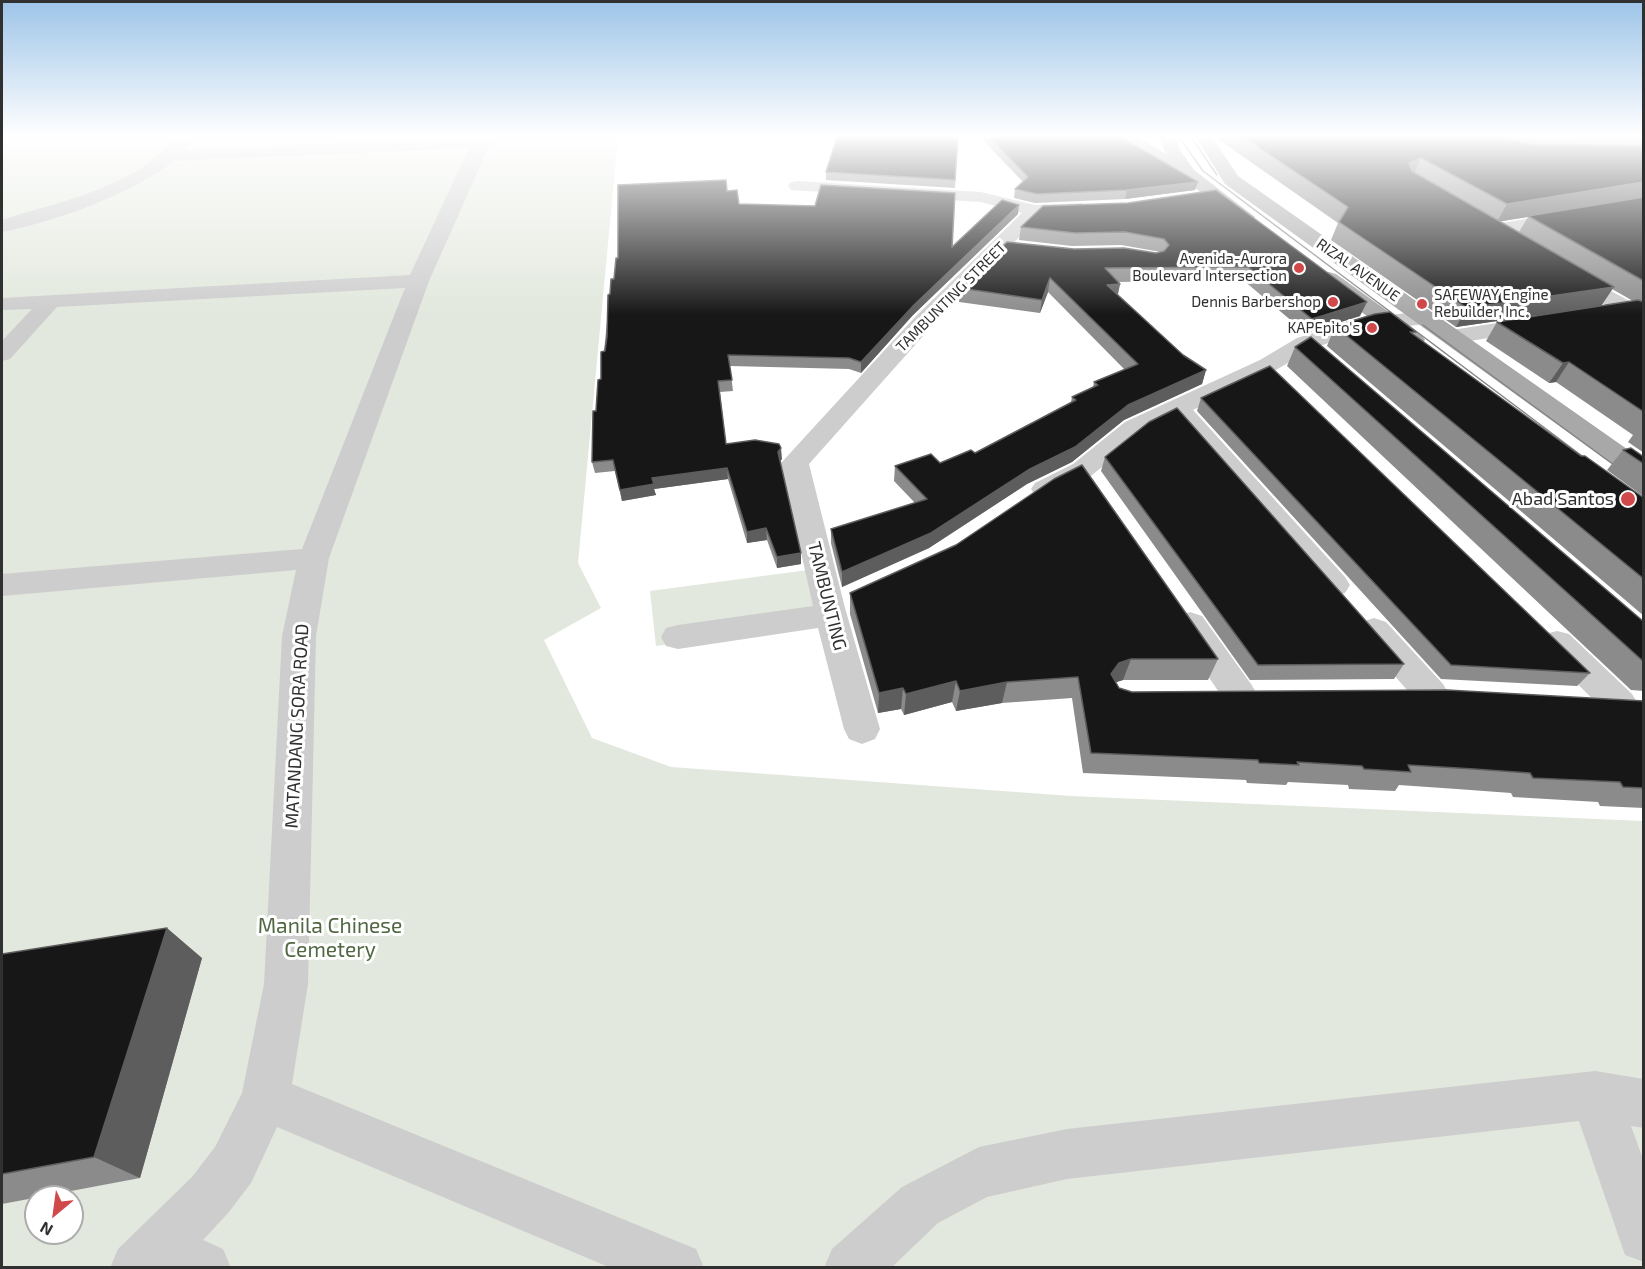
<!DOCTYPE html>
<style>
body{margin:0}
#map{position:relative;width:1645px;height:1269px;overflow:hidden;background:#fff;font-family:"Exo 2",sans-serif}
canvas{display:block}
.frame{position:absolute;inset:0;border:3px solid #303030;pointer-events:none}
.north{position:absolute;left:24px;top:1185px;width:60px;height:60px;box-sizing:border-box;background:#fff;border:2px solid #acacac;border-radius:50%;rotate:209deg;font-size:16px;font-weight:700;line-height:24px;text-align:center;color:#303030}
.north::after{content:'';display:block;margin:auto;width:21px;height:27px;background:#d1484a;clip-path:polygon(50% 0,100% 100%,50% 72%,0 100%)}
</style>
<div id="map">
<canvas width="1645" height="1269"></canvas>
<div class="frame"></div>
<div class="north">N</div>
</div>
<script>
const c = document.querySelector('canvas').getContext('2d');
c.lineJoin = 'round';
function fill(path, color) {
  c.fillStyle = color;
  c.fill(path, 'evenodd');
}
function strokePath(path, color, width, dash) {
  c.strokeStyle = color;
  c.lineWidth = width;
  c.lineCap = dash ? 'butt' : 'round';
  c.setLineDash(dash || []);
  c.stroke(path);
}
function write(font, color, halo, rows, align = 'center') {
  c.font = font + ' "Exo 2",sans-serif';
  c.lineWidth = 6;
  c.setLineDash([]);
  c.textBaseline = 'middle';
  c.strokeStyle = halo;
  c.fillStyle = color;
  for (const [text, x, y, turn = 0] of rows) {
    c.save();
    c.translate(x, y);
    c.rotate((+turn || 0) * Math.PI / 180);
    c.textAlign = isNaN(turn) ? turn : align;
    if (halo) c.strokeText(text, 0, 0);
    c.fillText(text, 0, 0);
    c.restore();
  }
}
fill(new Path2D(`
 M2 137H618L578 563 601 608 544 640 592 738 671 767 1071 796 1643 821V1267L2 1268ZM36 1197H72V1233H36Z
 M808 570 823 623 656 646 650 591Z`), '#e2e8dd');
fill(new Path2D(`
 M189 137 193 141 185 150 493 137 429 281 329 558 316 636 308 984 292 1084 696 1249 704 1268H611L277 1127 251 1183 228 1213 203 1240 223 1249 231 1268H110L118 1249 192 1177 215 1147 242 1093 264 984 282 636 296 570 2 596V574L302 549 405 288 57 307 10 359 2 361V341L32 309 2 310V298L410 275 469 148 174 161C132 194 54 222 2 232V220C48 205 98 195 140 169 155 160 172 137 189 137Z
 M797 181 981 192 1035 205 1082 203 1091 209 1082 215 1040 216 931 327 809 464 845 608 880 729 875 739 862 744 849 739 844 729 818 628 678 649 666 646 661 637 666 628 678 625 813 606 781 463 915 317 1022 213 981 202 791 190 788 186 791 182Z
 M1644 199V210L1496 236 1486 230 1496 224Z
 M1569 268 1644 309V326L1636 324 1562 278 1559 274 1562 270Z
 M1426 311 1434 313 1437 318 1434 323 1365 331 1313 348 1276 370 1193 410 1345 577 1350 585 1345 593 1334 596 1323 593 1173 419C1164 424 1153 428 1144 433 1114 451 1074 505 1035 495L1031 489 1035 483 1073 464 1125 422 1260 360 1297 338 1362 318Z
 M1535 317 1543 319 1546 324 1543 329 1452 344 1444 342 1441 337 1444 332 1452 330Z
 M1190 612 1202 616 1251 684 1257 694 1251 704 1239 708 1227 704 1178 632 1174 624 1178 616Z
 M1374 618 1386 622 1443 684 1449 694 1443 704 1431 708 1419 704 1362 638 1358 630 1362 622Z
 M1557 631 1569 634 1632 694 1638 704 1632 714 1620 718 1608 714 1545 652 1540 643 1545 634Z
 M1595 1071 1644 1079V1128L1631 1126 1644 1162V1262L1625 1255 1579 1121 1067 1179 987 1197 938 1223 891 1268H824L832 1249 902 1187 979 1147 1067 1129Z`), '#cdcdcd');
fill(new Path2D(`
 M1117 137H1137L1166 154 1159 137H1175L1180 150 1194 170 1255 217 1253 221H1239L1182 178Z
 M1196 137H1212L1238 176 1644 461V482L1634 480 1225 184Z
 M1329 272 1336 274 1421 335 1425 340 1421 345H1405L1322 282 1319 278 1322 274Z`), '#a8a8a8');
strokePath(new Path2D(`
 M1179 137 1203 171 1594 465
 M1191 137 1217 175
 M1423 325 1644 487`), '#858585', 1.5);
fill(new Path2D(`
 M832 137H958L955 188 826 180V172L837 137Z
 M980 137H1121L1198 182 1195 190 1125 199 1035 203 1014 198 1015 189 1023 182Z
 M1215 137H1644V453L1628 442 1633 435 1556 382 1549 383 1486 341 1497 322 1633 301 1612 289 1601 306 1456 327 1331 240 1338 223ZM1528 217 1519 232 1500 221Z
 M727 191 739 204 815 206 952 247 1018 214 913 315 861 373 849 369 730 366 733 391 720 392 726 444 782 459 780 461 801 564 777 568 767 540 747 543 728 479 654 489 656 495 622 501 615 471 595 473 592 462 596 411 601 379 610 294 618 258Z
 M1128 203 1360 316 1306 333 1243 280 1118 282 1120 284 1118 295 1183 355 1206 370 1202 384 1124 420 1072 462 1027 484 929 548 842 587 831 543V529L915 503 894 481 895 466 940 463 975 453 1071 402 1072 397 1093 387 1094 382 1125 370 1048 292 1040 313 959 302 960 288 1074 249 1156 253 1161 252 1121 245 1072 246 1019 240 1021 227Z
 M1335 326 1414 335 1581 456 1644 498V616L1327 346Z
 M1295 347 1644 622V691L1631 690 1287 366Z
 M1201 398 1590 673 1577 686 1441 679 1197 411Z
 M1623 450 1644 457V497L1607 470Z
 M1105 457 1404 664 1394 679 1250 680 1101 471Z
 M850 593 1218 659 1208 680H1123L1116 682 1119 688 1132 692 1644 701V808L1600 806 1598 802 1513 797 1511 793 1457 789 1399 785 1395 791 1349 789 1348 785 1288 782 1286 785 1247 783 1246 780 1083 773 1072 698 1002 703 956 711 952 702 904 715 901 709 878 713 850 614Z
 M2 954 202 958 140 1178 2 1204Z`), '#8b8b8b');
fill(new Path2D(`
 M1421 158 1413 175 1409 163Z
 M1198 182 1195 190 1125 199 1127 190Z
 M1644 182V198L1497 222 1507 204Z
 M1019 205 1018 214 913 315 861 373V362L914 305Z
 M1050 278 1048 292 1040 313 1042 300Z
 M1120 284 1117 297 1107 285Z
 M1614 287 1601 306 1456 327 1467 308Z
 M1367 302 1360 316 1306 333 1312 319Z
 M1569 362 1556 382 1549 383 1563 363Z
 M1206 370 1202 384 1124 420 1072 462 1027 484 929 548 842 587V572L1128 405Z
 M781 448 782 459 779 463 778 452Z
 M727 468 728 479 654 489 656 495 622 501 620 490 652 478Z
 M766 528 767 540 747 543V532Z
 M801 553V564L777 568V557Z
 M1131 659 1123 680 1111 684V674L1119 663Z
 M956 681 952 702 904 715 906 694Z
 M1007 682 1002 703 956 711 960 691Z
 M903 688 901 709 878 713 879 693Z
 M167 928 202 958 140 1178 94 1157Z`), '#5d5d5d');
const building = new Path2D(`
 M837 137H958L955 180 826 172Z
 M989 137H1121L1198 182 1127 190 1037 194 1015 189 1028 177Z
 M1243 137H1503L1532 144 1644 146V182L1507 204 1421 158 1409 163 1412 171 1614 287 1467 308 1339 222 1348 207Z
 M726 180 727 191 737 190 739 204 815 206 821 185 955 193 952 247 1002 200 1019 205 914 305 861 362 849 358 728 355 732 380 718 381 726 444 755 440 779 444 781 448 778 452 801 553 777 557 766 528 747 532 727 468 652 478 654 484 620 490 613 460 592 462 593 411H596L598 380 601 379V352L605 351 607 337 608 295 610 294 611 279H614L616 258H618V185Z
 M1216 190 1367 302 1312 319 1248 267 1105 268 1120 284 1107 285 1183 355 1206 370 1128 405 1075 447 1030 469 931 533 842 572 831 529 927 499 895 466 931 454 940 463 971 450 975 453 1076 400 1072 397 1098 385 1094 382 1138 364 1050 278 1042 300 960 288 1007 242 1074 249 1124 248 1156 253 1164 251 1169 245 1164 239 1125 232 1075 233 1021 227 1043 206 1128 203Z
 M1644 197V281L1528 216Z
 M1638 300 1644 302V412L1569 362 1563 363 1497 322Z
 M1390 312 1416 332H1410L1581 456H1585L1644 498V579L1335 326 1375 314Z
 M1311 337 1644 622V662L1295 347Z
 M1270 366 1590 673 1451 665 1201 398Z
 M1177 408 1404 664 1258 665 1105 457 1149 422Z
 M1631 448 1644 457V464L1623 450Z
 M1082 465 1218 659H1131L1119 663 1111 674 1119 688 1132 692 1447 690 1644 701V788L1623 787 1620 782 1533 778 1530 773 1474 769 1408 765 1411 772 1364 769 1362 766 1297 762 1299 765 1259 763 1258 760 1091 753 1078 677 1007 682 960 691 956 681 906 694 903 688 879 693 850 593 956 545 1054 479Z
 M167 928 94 1157 2 1174V954Z`);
fill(building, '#171717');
strokePath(building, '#5d5d5d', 1.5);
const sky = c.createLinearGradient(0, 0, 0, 315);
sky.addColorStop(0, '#9dc4e8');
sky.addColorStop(0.43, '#fff');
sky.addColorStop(1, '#ffffff00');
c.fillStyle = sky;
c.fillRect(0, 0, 1645, 315);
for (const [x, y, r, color] of [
 [1299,268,6,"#d1484a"],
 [1333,302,6,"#d1484a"],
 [1422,304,6,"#d1484a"],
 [1372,328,6,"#d1484a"],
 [1628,499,8,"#d1484a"]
]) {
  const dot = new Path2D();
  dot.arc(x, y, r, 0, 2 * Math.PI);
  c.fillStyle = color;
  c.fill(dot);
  strokePath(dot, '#fff', 2);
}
write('15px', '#303030', '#fff', [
 ["Avenida-Aurora",1287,259],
 ["Boulevard Intersection",1287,276],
 ["SAFEWAY Engine",1434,295,"left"],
 ["Rebuilder, Inc.",1434,312,"left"],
 ["Dennis Barbershop",1321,302],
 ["KAPEpito's",1360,328]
], 'right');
write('15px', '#303030', '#fff', [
 ["RIZAL AVENUE",1358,270,35],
 ["TAMBUNTING STREET",951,297,-45]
]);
write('18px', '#303030', '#fff', [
 ["Abad Santos",1614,499]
], 'right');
write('18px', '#303030', '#fff', [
 ["TAMBUNTING",827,596,76],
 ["MATANDANG SORA ROAD",297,726,-87]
]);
write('21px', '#516742', '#fff', [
 ["Manila Chinese",330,926],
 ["Cemetery",330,950]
]);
</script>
